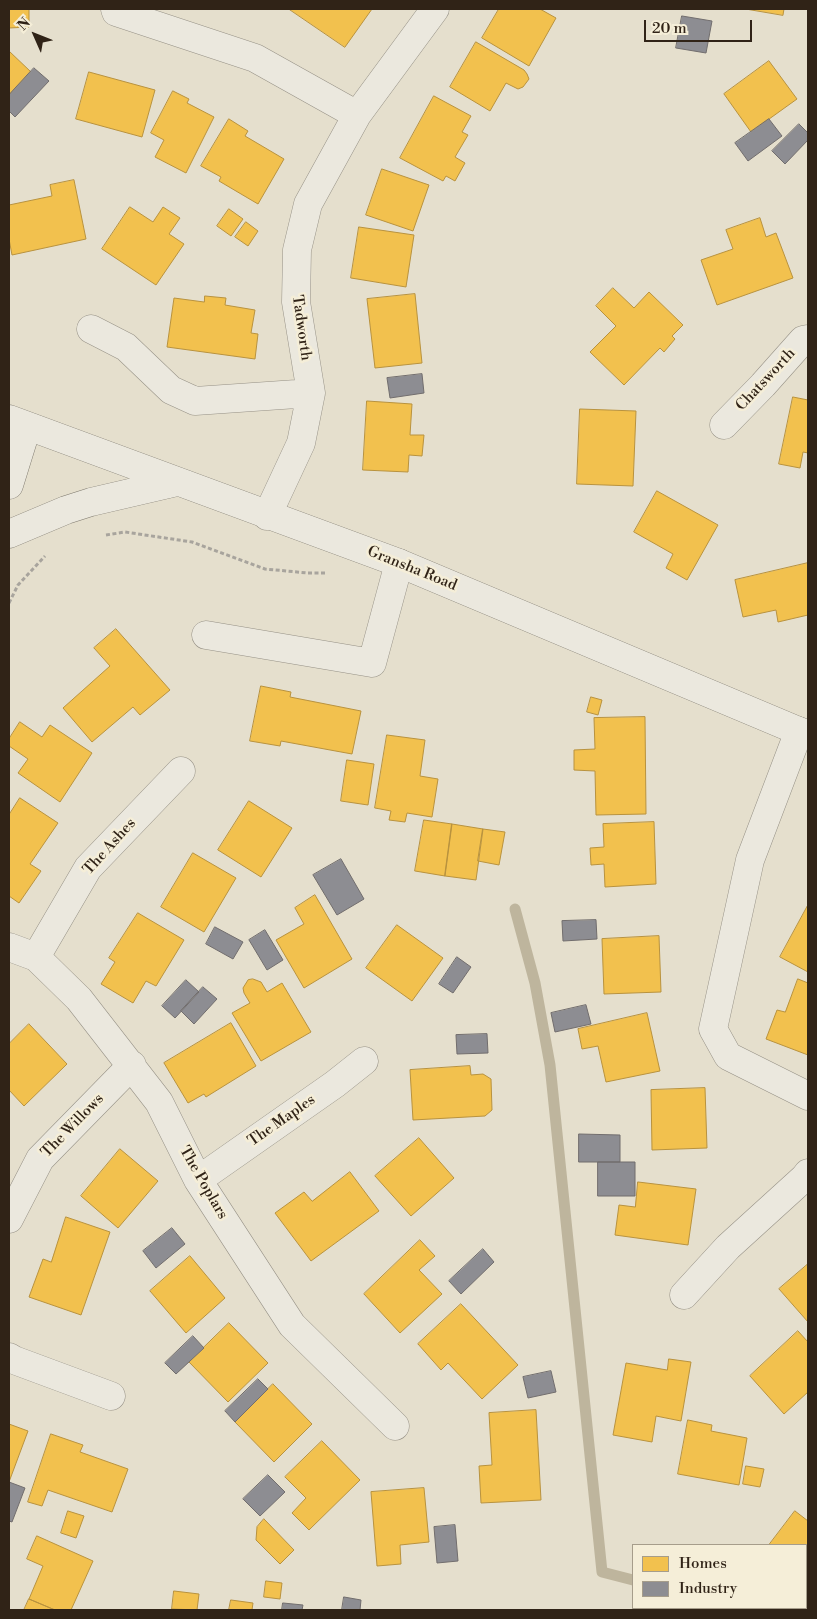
<!DOCTYPE html>
<style>
body{margin:0}
#map{position:relative;width:817px;height:1619px;overflow:hidden;background:#e5dfcd;font-family:"Libre Bodoni",serif}
canvas{display:block}
.frame{position:absolute;inset:0;border:10px solid #302317;pointer-events:none}
.legend{position:absolute;left:632px;top:1544px;width:175px;height:65px;box-sizing:border-box;background:#f5eed8;border:1px solid #a69d8b;margin:0;padding:6px 9px;list-style:none;font-size:15px;color:#302317}
.legend li{display:flex;align-items:center;gap:10px;height:25px}
.legend b{width:25px;border:1px solid #a69d8b}
.north{position:absolute;left:10px;top:10px;width:50px;height:50px;-webkit-text-stroke:4px #f5eed8;paint-order:stroke;rotate:314deg;font-size:14px;font-weight:700;line-height:20px;text-align:center;color:#302317}
.north::after{content:'';display:block;margin:auto;width:18px;height:22px;background:#302317;clip-path:polygon(50% 0,100% 100%,50% 72%,0 100%)}
.scale{position:absolute;left:644px;top:20px;width:108px;height:22px;box-sizing:border-box;border:2px solid #302317;border-top:0;padding-left:6px;font-size:15px;line-height:18px;white-space:nowrap;color:#302317;-webkit-text-stroke:4px #f5eed8;paint-order:stroke}
</style>
<div id="map">
<canvas width="817" height="1619"></canvas>
<div class="frame"></div>
<ul class="legend">
<li><b style="height:14px;background:#f2c14e"></b>Homes</li>
<li><b style="height:14px;background:#8d8d92"></b>Industry</li>
</ul>
<div class="north">N</div>
<div class="scale">20 m</div>
</div>
<script>
const c = document.querySelector('canvas').getContext('2d');
c.lineJoin = 'round';
function fill(path, color) {
  c.fillStyle = color;
  c.fill(path, 'evenodd');
}
function strokePath(path, color, width, dash) {
  c.strokeStyle = color;
  c.lineWidth = width;
  c.lineCap = dash ? 'butt' : 'round';
  c.setLineDash(dash || []);
  c.stroke(path);
}
function write(font, color, halo, rows, align = 'center') {
  c.font = font + ' "Libre Bodoni",serif';
  c.lineWidth = 5;
  c.setLineDash([]);
  c.textBaseline = 'middle';
  c.strokeStyle = halo;
  c.fillStyle = color;
  for (const [text, x, y, turn = 0] of rows) {
    c.save();
    c.translate(x, y);
    c.rotate((+turn || 0) * Math.PI / 180);
    c.textAlign = isNaN(turn) ? turn : align;
    if (halo) c.strokeText(text, 0, 0);
    c.fillText(text, 0, 0);
    c.restore();
  }
}
const homes = new Path2D(`
 M9 9H29V27L9 28Z
 M289 9H372L345 47Z
 M499 9H540L556 18 529 66 482 38Z
 M746 9H784L783 15Z
 M476 42 524 70 527 74 529 79 523 87 518 89 506 83 490 111 450 87Z
 M9 51 31 72 9 95Z
 M769 61 797 99 751 132 724 94Z
 M89 72 155 90 142 137 76 119Z
 M173 91 189 99 187 103 214 117 186 173 155 157 164 140 151 133Z
 M434 96 471 116 462 132 468 135 455 157 465 163 455 181 446 176 443 181 400 158Z
 M229 119 248 131 245 136 284 159 258 204 219 181 221 177 201 166Z
 M382 169 429 185 413 231 366 215Z
 M74 180 86 239 12 255 9 239V205L52 196 50 185Z
 M130 207 153 222 163 207 180 218 169 234 184 244 156 285 102 249Z
 M229 209 243 219 231 236 217 226Z
 M760 218 766 237 776 233 793 278 717 305 701 260 733 249 726 230Z
 M246 222 258 231 248 246 235 237Z
 M359 227 414 235 406 287 351 278Z
 M613 288 634 308 649 292 683 325 672 336 675 339 664 352 660 348 624 385 590 352 616 326 596 306Z
 M415 294 422 363 375 368 367 299Z
 M205 296 226 298 225 305 255 310 251 333 258 334 255 359 167 347 174 298 204 302Z
 M793 397 808 400V453L803 452 800 468 779 464Z
 M367 401 412 404 410 435H424L422 456 409 455 408 472 363 470Z
 M580 409 636 411 633 486 577 484Z
 M657 491 718 525 687 580 666 568 673 554 634 532Z
 M808 563V615L778 622 776 610 743 617 735 580Z
 M116 629 170 690 140 715 133 707 92 742 63 708 110 666 94 648Z
 M261 686 291 692 290 697 361 711 352 754 281 741 280 746 250 741Z
 M591 697 602 700 598 715 587 712Z
 M645 717 646 814 596 815 595 771 574 770V750L595 749 594 718Z
 M20 722 42 737 50 725 92 753 60 802 18 773 28 759 9 746V739Z
 M387 735 425 740 420 776 438 779 432 817 407 813 405 822 389 820 391 811 375 808Z
 M347 760 374 764 368 805 341 801Z
 M20 798 58 823 30 864 41 871 19 903 9 896V815Z
 M249 801 292 828 261 877 218 850Z
 M424 820 452 824 445 876 415 871Z
 M654 822 656 884 605 887 604 864 591 865 590 848 604 847 603 824Z
 M452 824 483 829 476 880 445 876Z
 M483 829 505 832 499 865 478 861Z
 M193 853 236 878 204 932 161 907Z
 M315 895 352 959 304 988 276 940 304 924 295 908Z
 M808 905V972L780 957Z
 M138 913 184 940 156 986 146 981 133 1003 101 984 115 962 109 958Z
 M397 925 443 958 412 1001 366 968Z
 M659 936 661 992 604 994 602 939Z
 M253 979 261 982 267 992 282 983 311 1032 261 1061 232 1013 250 1003 244 993 243 988 248 980Z
 M798 979 808 983V1055L766 1039 777 1010 785 1012Z
 M647 1013 660 1071 606 1082 598 1046 582 1049 578 1029Z
 M231 1023 256 1066 206 1097 204 1094 188 1103 164 1063Z
 M29 1024 67 1064 24 1106 9 1090V1044Z
 M470 1066 471 1075 483 1074 491 1079 492 1110 485 1116 413 1120 410 1070Z
 M705 1088 707 1148 652 1150 651 1090Z
 M419 1138 454 1178 411 1216 375 1176Z
 M120 1149 158 1181 118 1228 81 1196Z
 M350 1172 379 1211 311 1261 275 1213 304 1192 312 1201Z
 M638 1182 696 1189 688 1245 615 1235 619 1205 635 1207Z
 M66 1217 110 1232 81 1315 29 1297 43 1259 51 1262Z
 M420 1240 435 1256 419 1270 442 1294 400 1333 364 1294Z
 M190 1256 225 1298 186 1333 150 1291Z
 M807 1265 808 1267V1322L779 1289Z
 M461 1304 518 1365 482 1399 448 1363 441 1370 418 1344Z
 M229 1323 268 1363 228 1402 189 1362Z
 M798 1331 808 1342V1392L784 1414 750 1376Z
 M669 1359 691 1362 681 1421 656 1416 652 1442 613 1435 626 1363 667 1370Z
 M273 1384 312 1424 274 1462 235 1422Z
 M536 1410 541 1500 481 1503 479 1466 492 1465 489 1413Z
 M688 1420 712 1425 711 1431 747 1438 739 1485 678 1474Z
 M9 1424 28 1431 9 1482Z
 M51 1434 83 1445 80 1452 128 1469 112 1512 48 1490 42 1506 28 1502Z
 M322 1441 360 1480 309 1530 292 1513 306 1498 285 1477Z
 M746 1466 764 1469 760 1487 743 1484Z
 M424 1488 429 1542 400 1545 401 1564 377 1566 371 1492Z
 M68 1511 84 1516 76 1538 61 1533Z
 M795 1511 808 1521V1584L806 1587V1545H769Z
 M264 1519 294 1550 280 1564 256 1540 257 1527Z
 M37 1536 93 1561 71 1610H55L29 1599 43 1566 27 1559Z
 M266 1581 282 1583 280 1599 264 1597Z
 M174 1591 199 1594 197 1610 172 1609Z
 M29 1599 55 1610H24Z
 M231 1600 253 1603 252 1610H229Z`);
fill(homes, '#f2c14e');
strokePath(homes, '#b8923e', 1);
const industry = new Path2D(`
 M682 16 712 21 706 53 676 48Z
 M34 68 49 81 15 117 9 111V95Z
 M769 119 782 136 748 161 735 143Z
 M799 124 808 133V140L785 164 772 151Z
 M422 374 424 393 390 398 387 378Z
 M341 859 364 899 337 915 313 875Z
 M596 920 597 939 563 941 562 921Z
 M215 927 243 942 233 959 206 944Z
 M265 930 283 960 267 970 249 940Z
 M457 957 471 967 453 993 439 984Z
 M186 980 199 992 175 1018 162 1006Z
 M203 987 217 999 194 1024 181 1011Z
 M586 1005 591 1024 555 1032 551 1013Z
 M487 1034 488 1053 457 1054 456 1035Z
 M579 1134 620 1135V1162H579Z
 M598 1162H635V1196H598Z
 M172 1228 185 1244 156 1268 143 1251Z
 M483 1249 494 1262 461 1294 449 1281Z
 M193 1336 204 1348 176 1374 165 1363Z
 M551 1371 556 1392 528 1398 523 1377Z
 M258 1379 268 1389 235 1422 225 1411Z
 M268 1475 285 1492 260 1516 243 1499Z
 M9 1482 25 1488 12 1522 9 1521Z
 M455 1525 458 1561 437 1563 434 1527Z
 M344 1597 361 1600 360 1610H342Z
 M283 1603 303 1605 302 1610H282Z`);
fill(industry, '#8d8d92');
strokePath(industry, '#716d6d', 1);
strokePath(new Path2D(`
 M515 909 535 983 550 1065 602 1572 633 1580
 M704 1608 708 1610`), '#beb59d', 11);
const street = new Path2D(`
 M115 9 116 12 255 58 357 115
 M91 329 126 347 171 390 195 401 311 393
 M724 425 763 385 803 340 808 339
 M267 516 301 443 311 393 296 302 297 250 308 204 357 115 435 9
 M206 635 372 663 399 563
 M799 731 750 860 713 1029 728 1056 808 1096
 M9 947 36 957 79 999 159 1102 198 1180 292 1325 395 1426
 M36 957 88 868 181 771
 M198 1180 335 1084 364 1061
 M9 1219 40 1159 132 1065
 M684 1295 728 1247 805 1177 808 1173
 M9 1357 14 1360 111 1396`);
const secondary = new Path2D(`
 M9 419 399 563 808 735
 M9 485 27 427
 M9 534 66 510 91 502 177 482`);
strokePath(street, '#969186', 29);
strokePath(secondary, '#7d786d', 29);
strokePath(new Path2D(`
 M106 535 125 532 192 542 265 569 308 573H326
 M9 603 18 585 45 556`), '#a8a49d', 3, [4, 2.5]);
strokePath(street, '#ebe8de', 28);
strokePath(secondary, '#ebe8de', 28);
write('15px', '#302317', '#f5eed8', [
 ["Tadworth",301,328,82],
 ["Chatsworth",766,380,-47],
 ["Gransha Road",412,569,22],
 ["The Ashes",110,847,-48],
 ["The Maples",282,1121,-35],
 ["The Willows",73,1126,-46],
 ["The Poplars",203,1183,60]
]);
</script>
